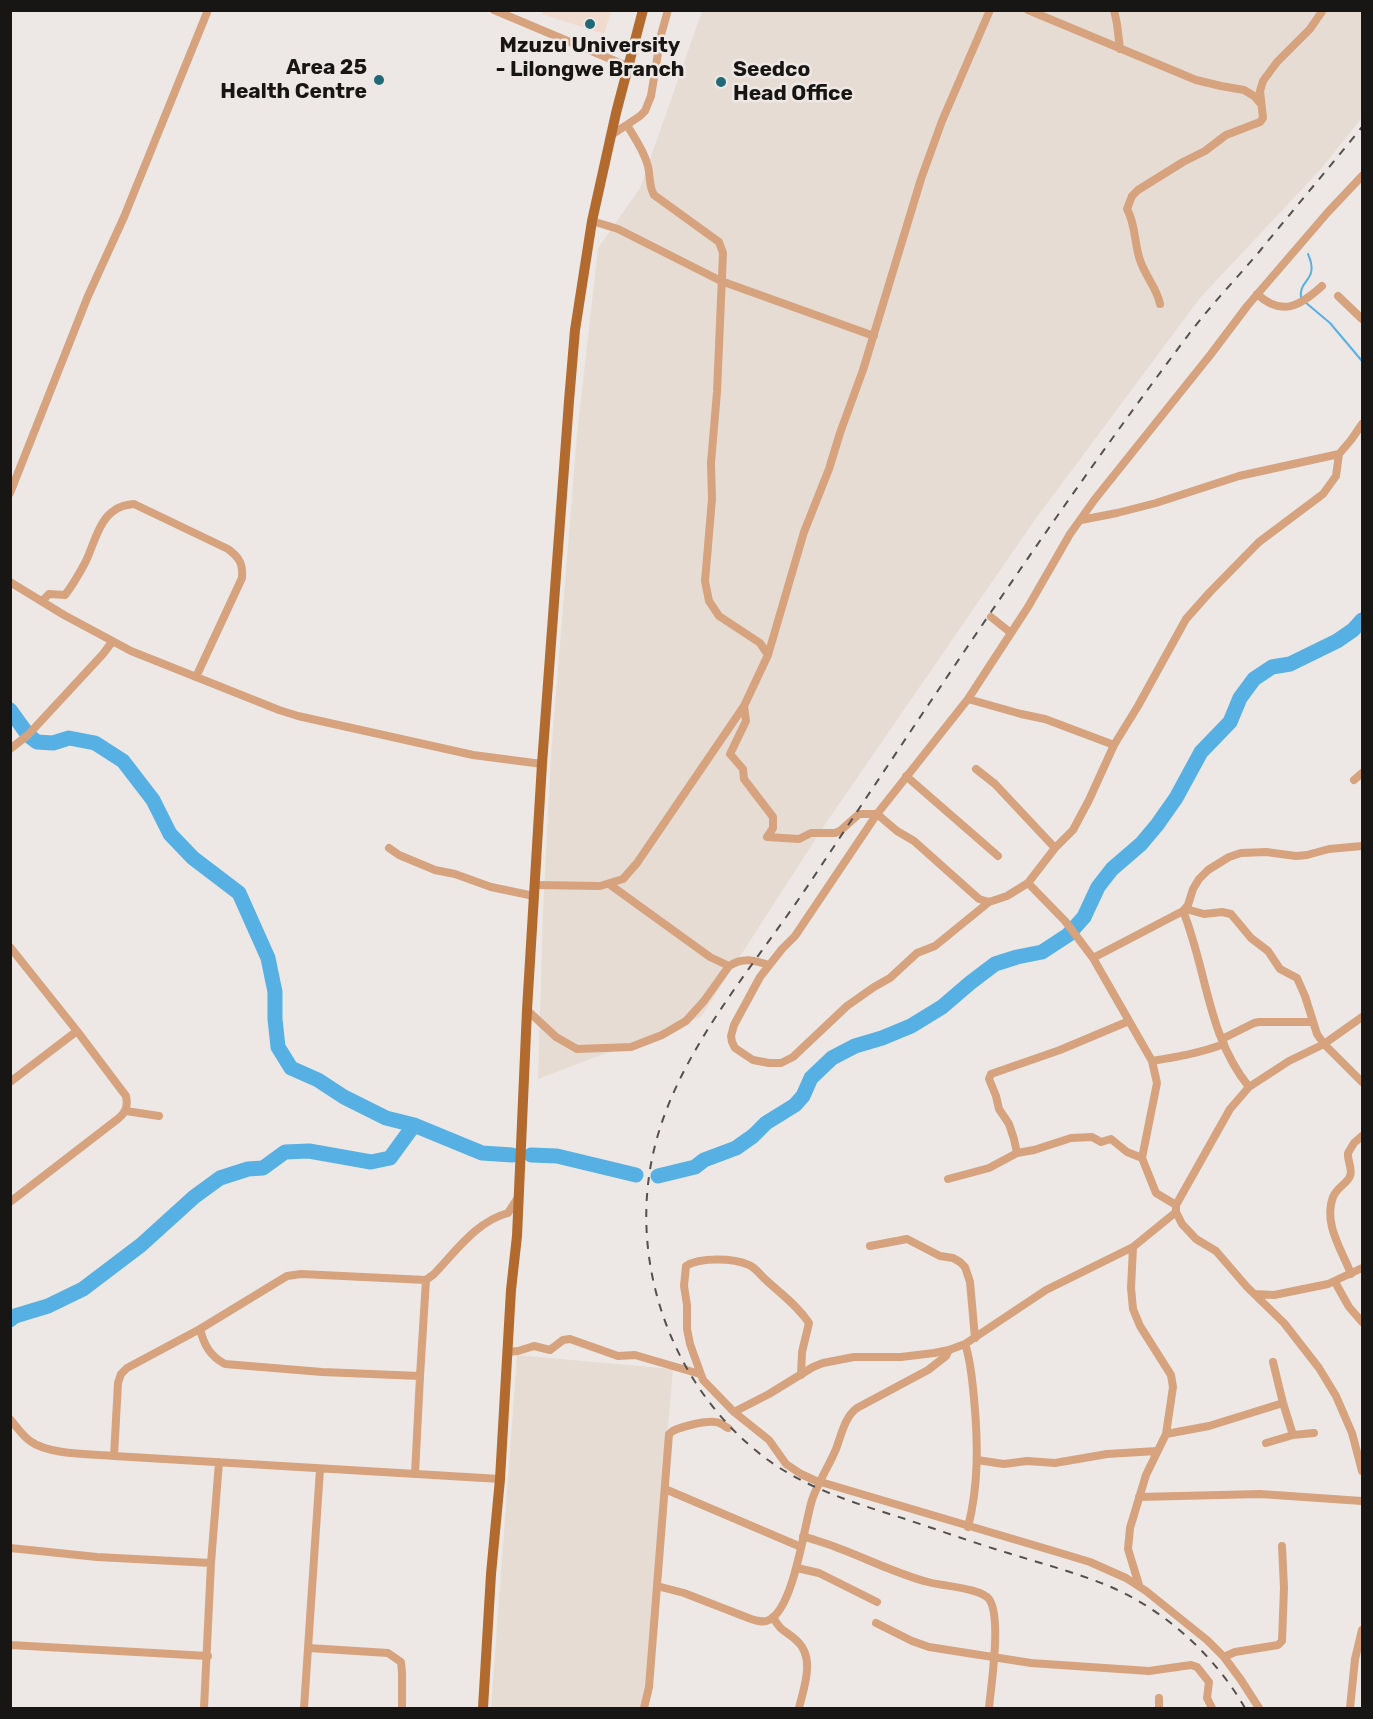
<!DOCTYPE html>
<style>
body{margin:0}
#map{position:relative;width:1373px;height:1719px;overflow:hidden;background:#ede8e5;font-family:Rubik,sans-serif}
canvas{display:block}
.frame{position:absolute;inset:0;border:12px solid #181615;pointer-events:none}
</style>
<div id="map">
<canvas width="1373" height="1719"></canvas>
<div class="frame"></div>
</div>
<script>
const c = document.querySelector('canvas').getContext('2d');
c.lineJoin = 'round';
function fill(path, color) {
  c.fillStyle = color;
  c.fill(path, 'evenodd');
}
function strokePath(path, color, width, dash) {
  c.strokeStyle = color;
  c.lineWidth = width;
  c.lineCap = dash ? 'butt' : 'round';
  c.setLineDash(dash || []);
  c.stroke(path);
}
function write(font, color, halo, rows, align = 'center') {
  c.font = font + ' Rubik,sans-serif';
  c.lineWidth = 5;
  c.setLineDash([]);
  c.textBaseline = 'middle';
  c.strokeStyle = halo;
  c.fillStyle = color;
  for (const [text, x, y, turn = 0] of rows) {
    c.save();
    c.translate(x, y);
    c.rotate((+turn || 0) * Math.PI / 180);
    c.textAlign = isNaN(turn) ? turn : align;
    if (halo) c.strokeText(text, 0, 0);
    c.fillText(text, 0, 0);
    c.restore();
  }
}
fill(new Path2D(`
 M702 11H1362V118L1320 170 1200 298 1034 521 826 823 701 1017 538 1079 543 911 551 755 577 434 598 248 640 188Z
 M517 1355 673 1369 644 1708H491Z`), '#e7dcd4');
fill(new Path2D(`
 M543 11V10L611 11 604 34 542 14Z`), '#f1dace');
strokePath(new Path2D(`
 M1301 298C1298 279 1320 281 1308 254
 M1305 302 1330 323 1362 361`), '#57b0e4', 2);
strokePath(new Path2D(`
 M10 710 28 735 37 742 53 743 69 738 95 743 123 761 153 800 170 834 193 858 239 893 268 958 275 992V1019L278 1047 291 1068 318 1080 344 1097 386 1118 414 1125 482 1153 512 1155
 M531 1155 557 1156 636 1175
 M658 1176 695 1167 704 1160 736 1148 753 1136 766 1123 795 1105 803 1096 811 1078 832 1058 855 1046 882 1038 911 1026 942 1007 970 983 995 964 1017 957 1042 952 1068 935 1084 917 1098 887 1112 869 1141 844 1157 825 1176 798 1201 752 1230 722 1240 698 1254 679 1272 667 1290 664 1337 641 1353 630 1362 620
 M10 1320 15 1316 48 1306 83 1289 141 1245 194 1197 220 1178 248 1169 263 1168 285 1152 309 1151 371 1162 390 1158 414 1125`), '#57b0e4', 15);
strokePath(new Path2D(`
 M494 10 627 66
 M1028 10 1196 80 1221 86 1244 90 1254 96 1260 103
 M1114 10 1117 24 1120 49
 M627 125C634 137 643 149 647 163 651 174 648 185 654 195L719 242 723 253 717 392 711 463 712 499 705 581 709 601 719 616 760 643 768 655
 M610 136 640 116 645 111 651 96 661 35 668 10
 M592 221 618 229 721 281 874 336
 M1257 294C1282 317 1300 306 1322 286
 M1338 296 1362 319
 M1160 304C1157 288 1145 276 1140 260 1134 243 1136 225 1127 209L1132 196 1138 190 1183 162 1205 151 1226 135 1260 122 1263 118 1260 91 1263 81 1277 62 1310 29 1323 10
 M10 493 88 296 124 217 208 10
 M1081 520 1117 513 1156 503 1239 476 1339 454 1351 440 1362 424
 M10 582 64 615 131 651 279 710 298 716 473 755 542 764
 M42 601 49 594 65 595C73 585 79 574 85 563 93 547 98 523 112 512 119 506 126 505 134 504L228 549C240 558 243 564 242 578L196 677
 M991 617 1011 633
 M968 699 1021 714 1045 719 1114 745
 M744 706 746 721 730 754 743 769 744 779 773 817V828L767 837 799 839 811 833H835L840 831 859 814H877L897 831 914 841 979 899 989 902 1007 896 1028 883 1055 848 1073 830 1089 800 1114 745 1138 706 1186 619 1210 592 1259 542 1323 494 1336 476 1339 454
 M10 749 28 735 103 654 112 642
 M976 769 995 784 1055 848
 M906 776 998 856
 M1354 780 1362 773
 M389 848 399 855 435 870 455 874 491 887 534 896
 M1028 883 1065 921 1093 958 1152 1061 1157 1083 1142 1158 1156 1193 1176 1205
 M609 884 710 957 729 966
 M535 885 600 886 623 879 637 863 744 706 768 655 804 532 829 469 840 433 863 370 921 179 942 121 990 10
 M989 902 935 946 917 953 890 978 874 987 847 1006 793 1057 781 1063H769L753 1060 735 1048 732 1042 731 1036 734 1025 760 977 782 949 795 936 877 814 968 699 1028 607 1070 534 1095 499 1211 354 1248 305 1328 212 1362 176
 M1186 909 1204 914 1222 912 1231 914 1251 938 1268 951 1280 969 1297 978 1305 996 1317 1034 1324 1044 1362 1082
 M1183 911C1207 970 1207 1035 1249 1087
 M10 947 77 1031 126 1096C128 1106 126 1112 119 1118L10 1202
 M1093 958 1183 911 1188 905 1193 889 1199 879 1208 870 1229 857 1241 853 1266 852 1296 856 1307 855 1329 849 1362 846
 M527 1010 556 1037 577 1049 631 1047 662 1035 686 1021 704 1001 729 966C743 957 754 960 769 965
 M1222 1039 1254 1023 1259 1022H1312
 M1152 1061C1177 1057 1200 1053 1224 1044
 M10 1082 77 1031
 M126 1111 159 1116
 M1017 1153 1014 1139 1009 1124 999 1109 996 1096 989 1079 991 1074 1060 1050 1129 1021
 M948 1179 989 1168 1017 1153 1034 1150 1071 1138 1092 1137 1101 1142 1111 1139 1127 1152 1142 1158
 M1176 1212 1182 1224 1196 1239 1216 1251 1247 1287 1284 1323 1319 1368 1336 1396 1352 1433 1362 1471
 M870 1246 907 1239 940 1256 953 1258 960 1262 965 1267 970 1282 975 1338
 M1133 1247 1131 1288 1133 1309 1140 1326 1171 1375 1173 1387 1166 1434 1146 1475 1130 1528 1128 1549 1139 1585
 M1351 1274C1342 1250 1323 1224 1333 1197 1337 1187 1348 1183 1350 1176 1353 1169 1347 1160 1348 1153L1354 1143 1362 1136
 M1335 1282 1349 1307 1362 1322
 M1255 1294 1274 1295 1328 1284 1362 1268
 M200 1329C204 1345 210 1356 225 1364L322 1372 420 1376
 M965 1344C971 1361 972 1380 974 1398 978 1442 979 1484 968 1527
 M507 1352 518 1351 534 1346 550 1350 563 1340 570 1339 618 1356 635 1355 700 1374
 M1273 1362 1283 1403 1293 1435
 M801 1375 802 1352 809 1323C797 1305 781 1294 766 1280 760 1275 756 1268 749 1265 734 1258 700 1257 686 1266L684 1286 687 1305V1329L690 1344 703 1380 734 1412 769 1440 786 1464 801 1474 814 1480 1057 1552 1090 1562 1126 1578 1146 1591 1207 1640 1224 1657 1241 1680 1259 1708
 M734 1412 769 1394 813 1367 823 1363 854 1357H901L934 1353 949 1350 965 1344 1046 1290 1133 1247 1176 1212V1205L1230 1109 1249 1087 1289 1061 1324 1044 1362 1017
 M10 1419C16 1426 22 1435 30 1441 49 1455 90 1454 114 1456L500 1479
 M1166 1434 1209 1426 1283 1403
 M1266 1443 1293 1435 1314 1433
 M114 1456 118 1383 121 1374 127 1368 200 1329 287 1276 301 1274 426 1280 434 1274C456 1251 477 1221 508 1213L519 1196
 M977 1460 1004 1464 1027 1461 1055 1463 1107 1454 1157 1451
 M415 1474 420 1376 426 1280
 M665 1489 801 1547
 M1139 1497 1260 1494 1362 1501
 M803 1536C814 1540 826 1543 838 1548 868 1559 897 1574 928 1582 942 1586 981 1588 989 1599 1002 1617 991 1685 989 1708
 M10 1548 97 1557 211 1563
 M797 1568 819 1573 877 1602
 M657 1586 684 1593 751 1619C757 1621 763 1623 769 1620 794 1608 804 1526 812 1500 818 1482 829 1466 836 1449 841 1436 845 1416 857 1408L928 1370 946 1356 949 1350
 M773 1617C781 1632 785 1630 796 1640 816 1657 804 1687 799 1708
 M876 1623 912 1641 929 1647 1031 1663 1149 1671 1191 1665 1197 1667 1209 1682 1207 1698 1212 1708
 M10 1645 208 1656
 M309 1648 388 1653 401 1662 402 1673V1708
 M1224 1657 1235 1652 1278 1645 1282 1641 1284 1588 1282 1546
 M204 1708 211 1563 219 1462
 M304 1708 320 1469
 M644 1708 649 1687 669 1434C675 1427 705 1421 715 1422 720 1422 724 1426 728 1428
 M1159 1708V1698
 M1350 1708 1355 1659 1362 1630`), '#d6a37e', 8);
strokePath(new Path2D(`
 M483 1708 491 1574 500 1479 511 1290 517 1236 527 1010 542 764 569 401 575 330 592 221 616 113 643 10`), '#b26a2e', 10);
strokePath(new Path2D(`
 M1245 1708C1215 1656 1166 1611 1111 1587 1078 1573 1043 1564 1008 1553 971 1542 933 1528 896 1516 851 1502 807 1488 768 1460 674 1391 628 1267 653 1154 675 1054 753 968 809 884 932 699 1055 512 1189 334 1211 305 1236 279 1259 252 1293 210 1328 169 1362 127`), '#53504e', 2, [8, 8]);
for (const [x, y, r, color] of [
 [590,24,6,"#226978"],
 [379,80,6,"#226978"],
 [721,82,6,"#226978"]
]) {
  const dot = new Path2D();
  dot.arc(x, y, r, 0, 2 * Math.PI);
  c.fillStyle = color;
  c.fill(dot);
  strokePath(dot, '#ede8e5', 2);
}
write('bold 21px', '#181615', '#ede8e5', [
 ["Mzuzu University",590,46],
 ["- Lilongwe Branch",590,70],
 ["Area 25",367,68,"right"],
 ["Health Centre",367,92,"right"],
 ["Seedco",733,70,"left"],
 ["Head Office",733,94,"left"]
]);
</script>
